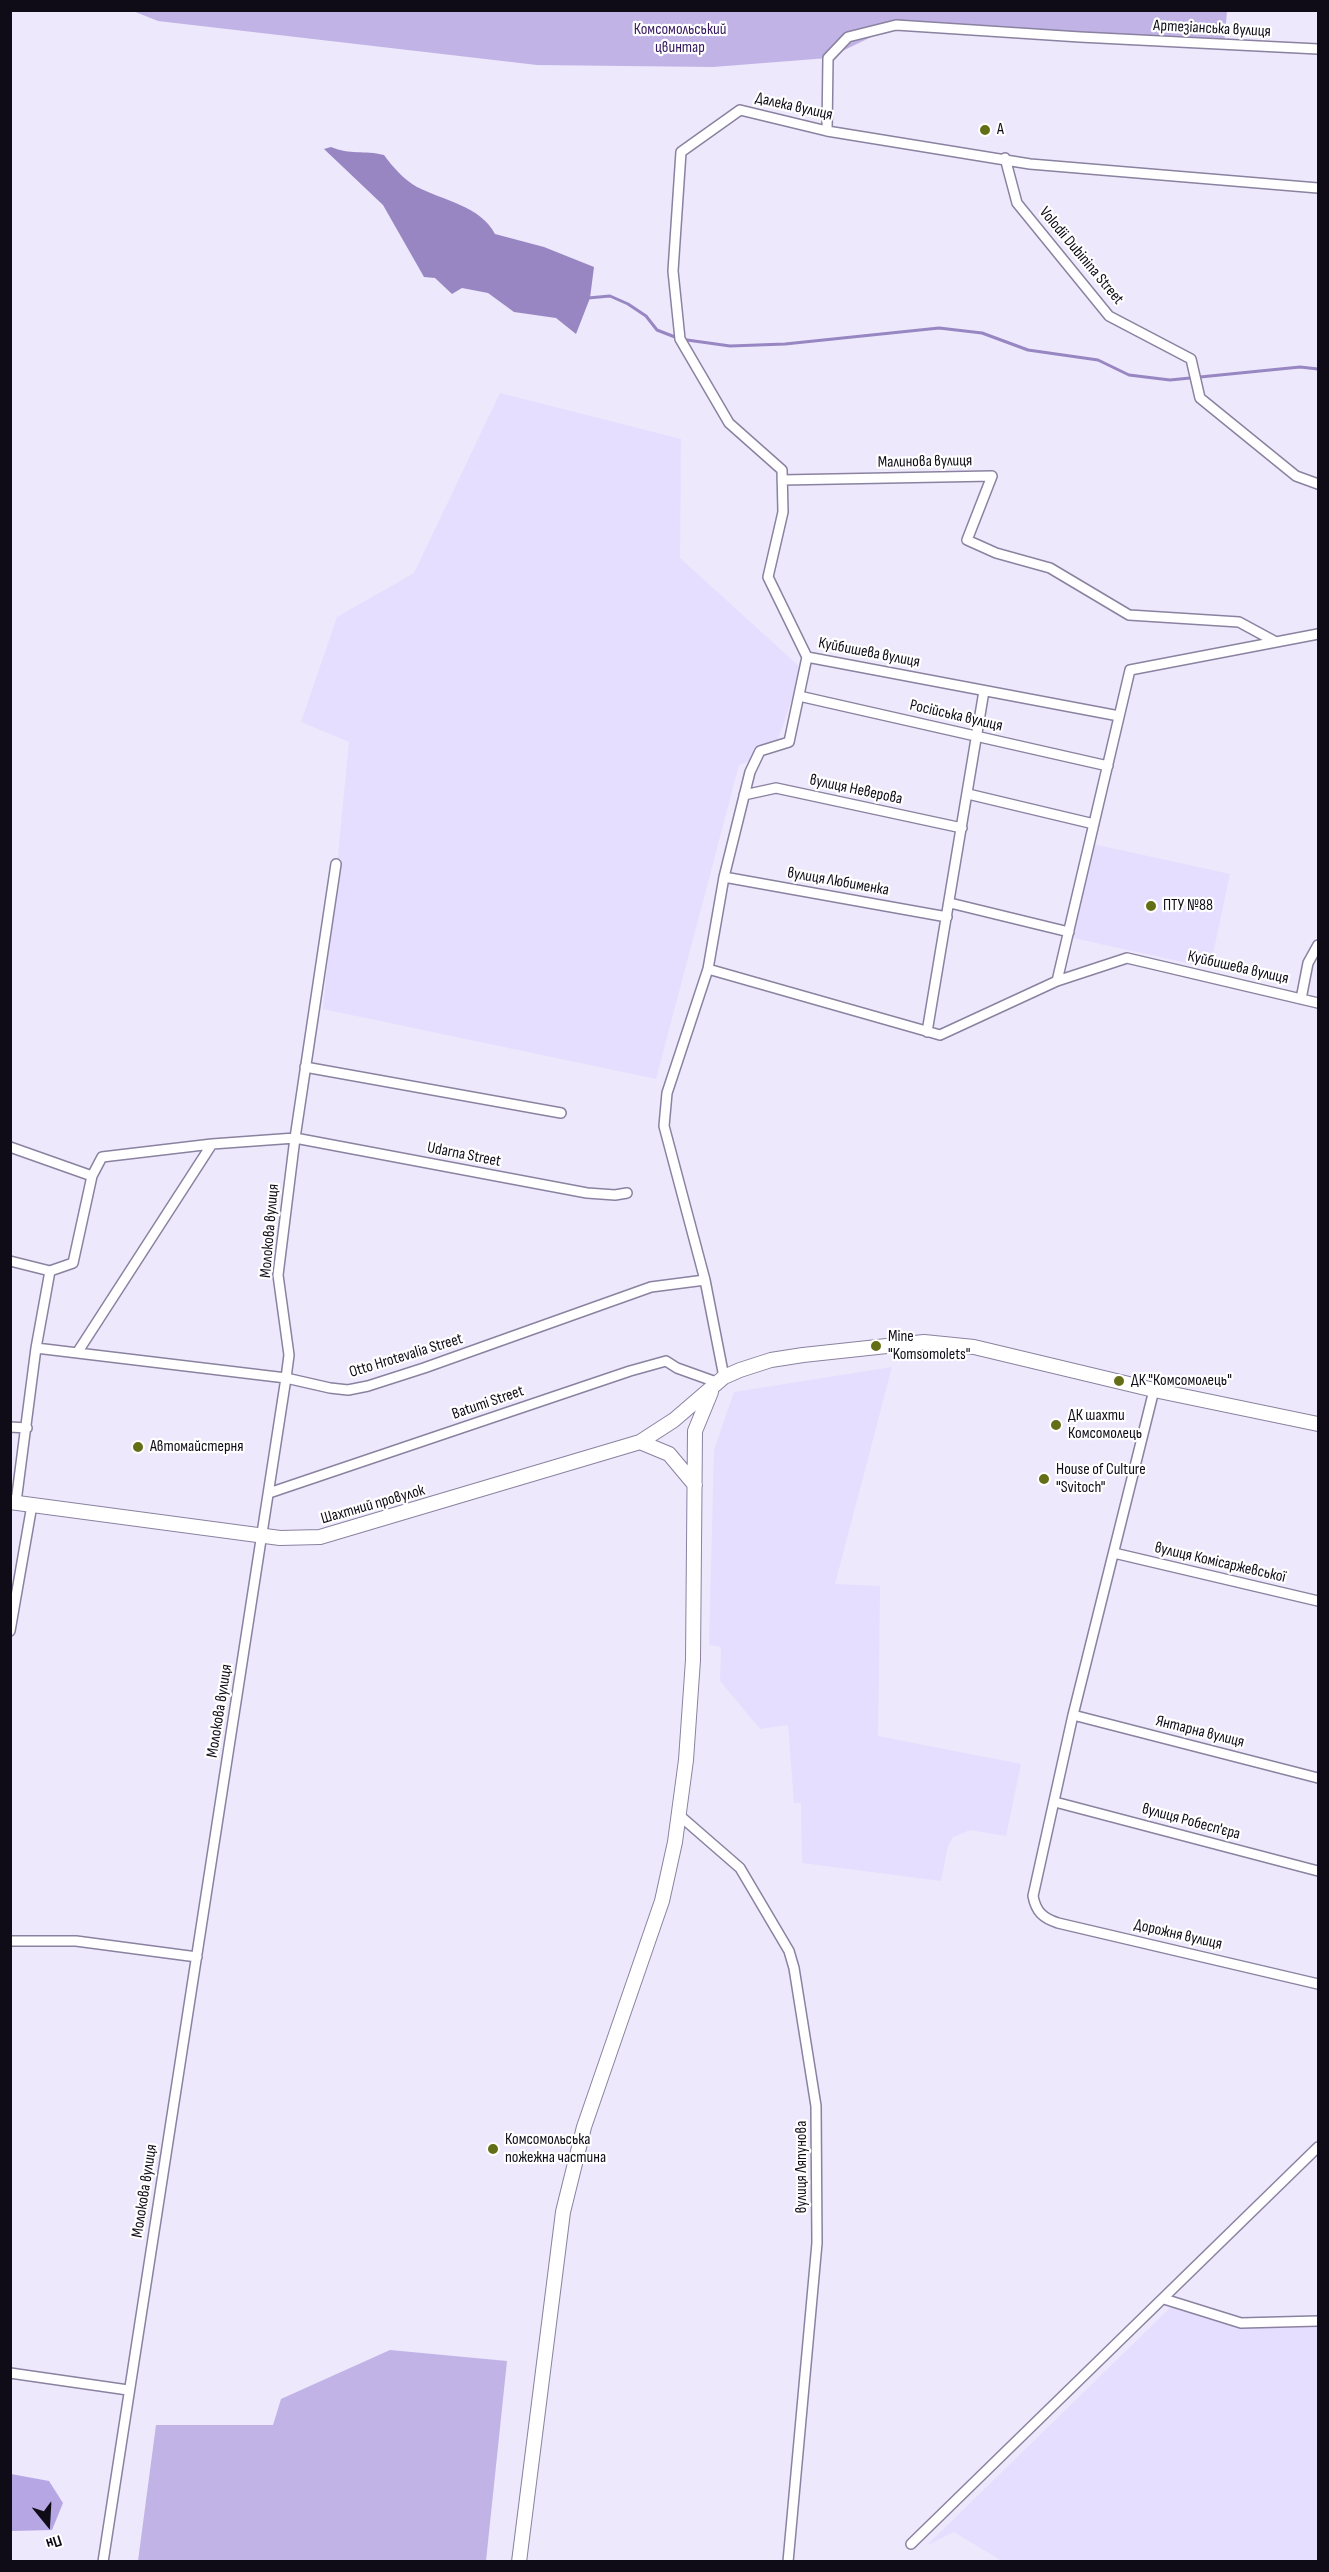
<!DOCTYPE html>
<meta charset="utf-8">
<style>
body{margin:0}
#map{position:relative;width:1329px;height:2572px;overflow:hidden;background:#ede8fc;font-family:"Sofia Sans Condensed",sans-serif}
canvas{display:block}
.frame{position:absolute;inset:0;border:12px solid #0f0c17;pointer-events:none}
.north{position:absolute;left:18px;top:2494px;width:60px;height:60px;-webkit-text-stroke:4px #fff;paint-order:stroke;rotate:162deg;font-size:16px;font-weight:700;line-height:24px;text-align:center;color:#0f0c17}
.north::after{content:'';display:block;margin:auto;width:21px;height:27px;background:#0f0c17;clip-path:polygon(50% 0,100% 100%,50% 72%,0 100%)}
</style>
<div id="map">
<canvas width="1329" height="2572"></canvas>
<div class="frame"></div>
<div class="north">Пн</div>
</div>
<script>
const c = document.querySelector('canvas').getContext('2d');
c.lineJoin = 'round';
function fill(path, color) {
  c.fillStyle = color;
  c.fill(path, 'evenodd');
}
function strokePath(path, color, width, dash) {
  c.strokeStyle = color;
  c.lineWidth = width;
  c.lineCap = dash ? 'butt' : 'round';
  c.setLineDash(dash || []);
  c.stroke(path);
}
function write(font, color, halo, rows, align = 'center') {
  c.font = font + ' "Sofia Sans Condensed",sans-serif';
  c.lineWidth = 4.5;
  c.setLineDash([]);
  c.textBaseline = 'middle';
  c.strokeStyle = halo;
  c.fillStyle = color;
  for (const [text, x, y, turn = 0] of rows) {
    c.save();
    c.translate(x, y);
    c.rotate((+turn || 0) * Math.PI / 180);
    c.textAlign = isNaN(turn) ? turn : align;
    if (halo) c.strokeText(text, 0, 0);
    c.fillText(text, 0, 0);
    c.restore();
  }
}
fill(new Path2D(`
 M500 393 681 439 680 558 802 669 774 751 739 765 656 1079 323 1009 349 742 301 722 337 617 414 573Z
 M1093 844 1230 874 1210 968 1073 938Z
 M892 1367 835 1584 880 1586 878 1736 1021 1764 1006 1836 970 1830 953 1837 948 1846 941 1881 802 1863 801 1803H794L788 1725 760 1729 720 1681 721 1647 709 1645 714 1450 734 1392Z
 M1172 2306 1236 2321 1318 2319V2561H1002L954 2532 926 2546Z`), '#e6defe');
fill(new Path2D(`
 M133 11H1227L1224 45 896 25 828 58 713 67 537 65 158 21Z
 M390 2350 507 2361 486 2561H138L156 2425H273L281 2399Z`), '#c1b3e6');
fill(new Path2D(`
 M11 2474 49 2481 63 2503 52 2530 11 2531Z`), '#b7a6e4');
fill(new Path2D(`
 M331 147C350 155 364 150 384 155 392 166 404 180 417 187 442 200 481 206 495 234L544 247 594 267 590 298 576 334 556 318 514 312 488 293 462 288 452 294 435 278 424 277 383 205 324 149Z`), '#9886c3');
strokePath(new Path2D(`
 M588 298 610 296 628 304 646 316 657 330 680 339 730 346 785 344 939 328 982 333 1028 350 1098 360 1129 375 1170 380 1300 367 1318 369`), '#9886c3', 3);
const street = new Path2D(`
 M827 131 828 58 848 37 896 25 1080 37 1318 49
 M1005 158 1017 203 1109 316 1191 359 1200 398 1296 476 1318 484
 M782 480 992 476 967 540 996 553 1050 568 1129 615 1239 622 1276 642
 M807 657 768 577 783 512 782 470 729 423 680 339 673 271 681 152 740 110 827 131 1030 164 1318 188
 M799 696 1108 766
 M968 794 1094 824
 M744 795 776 788 962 828
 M724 877 947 917
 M950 903 1069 932
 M708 969 724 877 750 772 760 751 789 742 807 657 1119 716
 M1057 981 1130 670 1318 634
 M1301 999 1308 963 1318 945
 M927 1032 984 691
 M305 1067 561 1113
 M10 1147 92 1176
 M10 1261 50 1271 36 1348 16 1502
 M50 1271 73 1263 92 1176 102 1157 212 1144
 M36 1348 286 1378 330 1388 348 1390 368 1386 424 1368 651 1287 705 1280
 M77 1353 212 1144 295 1138 587 1193 615 1195 627 1193
 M724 1377 705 1280 664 1126 667 1093 708 969 940 1035 1057 981 1127 958 1318 1003
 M1154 1390 1073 1715 1033 1896C1036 1912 1043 1918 1058 1923L1318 1984
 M10 1427 27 1428
 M269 1493 630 1371 666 1361 677 1368 716 1382
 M1114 1553 1318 1601
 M10 1631 32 1505
 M1073 1715 1318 1778
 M1055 1802 1318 1871
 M679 1815 740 1868 789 1951 794 1968 816 2106 817 2243 788 2562
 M10 1941H76L197 1957
 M1164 2299 1241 2323 1318 2321
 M10 2373 128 2390
 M911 2544 1318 2147
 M103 2562 286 1378 289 1355 278 1275 295 1138 336 864`);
const secondary = new Path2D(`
 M640 1442 669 1454 695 1485
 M10 1502 280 1538 320 1537 640 1442 674 1420 724 1377 740 1370 771 1360 803 1355 924 1342 974 1347 1154 1390 1318 1424
 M519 2562 563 2212 584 2127 662 1901 675 1842 686 1760 693 1660 695 1431 711 1392`);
strokePath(street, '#8a82a0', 12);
strokePath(secondary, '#8a82a0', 16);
strokePath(street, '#fff', 9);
strokePath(secondary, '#fff', 14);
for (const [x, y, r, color] of [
 [985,130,6,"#636e17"],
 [1151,906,6,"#636e17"],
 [876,1346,6,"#636e17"],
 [1119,1381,6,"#636e17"],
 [1056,1425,6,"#636e17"],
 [138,1447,6,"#636e17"],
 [1044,1479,6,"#636e17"],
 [493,2149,6,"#636e17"]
]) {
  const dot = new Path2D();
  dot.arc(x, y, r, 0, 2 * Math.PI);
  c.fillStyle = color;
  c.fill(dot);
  strokePath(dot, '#fff', 2);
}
write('16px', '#0f0c17', '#fff', [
 ["Артезіанська вулиця",1212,29,3],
 ["Далека вулиця",794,107,13],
 ["Volodii Dubinina Street",1081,256,50],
 ["Малинова вулиця",925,462,-1],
 ["Куйбишева вулиця",869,653,11],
 ["Російська вулиця",956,716,13],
 ["вулиця Неверова",856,790,12],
 ["вулиця Любименка",838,882,10],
 ["Куйбишева вулиця",1238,968,13],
 ["Udarna Street",464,1155,11],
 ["Молокова вулиця",270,1231,-85],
 ["Otto Hrotevalia Street",406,1356,-17],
 ["Batumi Street",488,1403,-19],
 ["Шахтний провулок",373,1505,-16],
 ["вулиця Комісаржевської",1220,1563,13],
 ["Молокова вулиця",220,1711,-81],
 ["Янтарна вулиця",1200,1732,14],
 ["вулиця Робесп'єра",1191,1822,15],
 ["Дорожня вулиця",1178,1935,13],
 ["вулиця Ляпунова",802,2167,-90],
 ["Молокова вулиця",145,2191,-81]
]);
write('16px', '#351960', '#fff', [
 ["Комсомольський",680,30],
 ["цвинтар",680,48]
]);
write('16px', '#0f0c17', '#fff', [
 ["А",997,130],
 ["ПТУ №88",1163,906],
 ["Mine",888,1337],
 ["\"Komsomolets\"",888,1355],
 ["ДК \"Комсомолець\"",1131,1381],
 ["ДК шахти",1068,1416],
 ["Комсомолець",1068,1434],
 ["Автомайстерня",150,1447],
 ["House of Culture",1056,1470],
 ["\"Svitoch\"",1056,1488],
 ["Комсомольська",505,2140],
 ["пожежна частина",505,2158]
], 'left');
</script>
